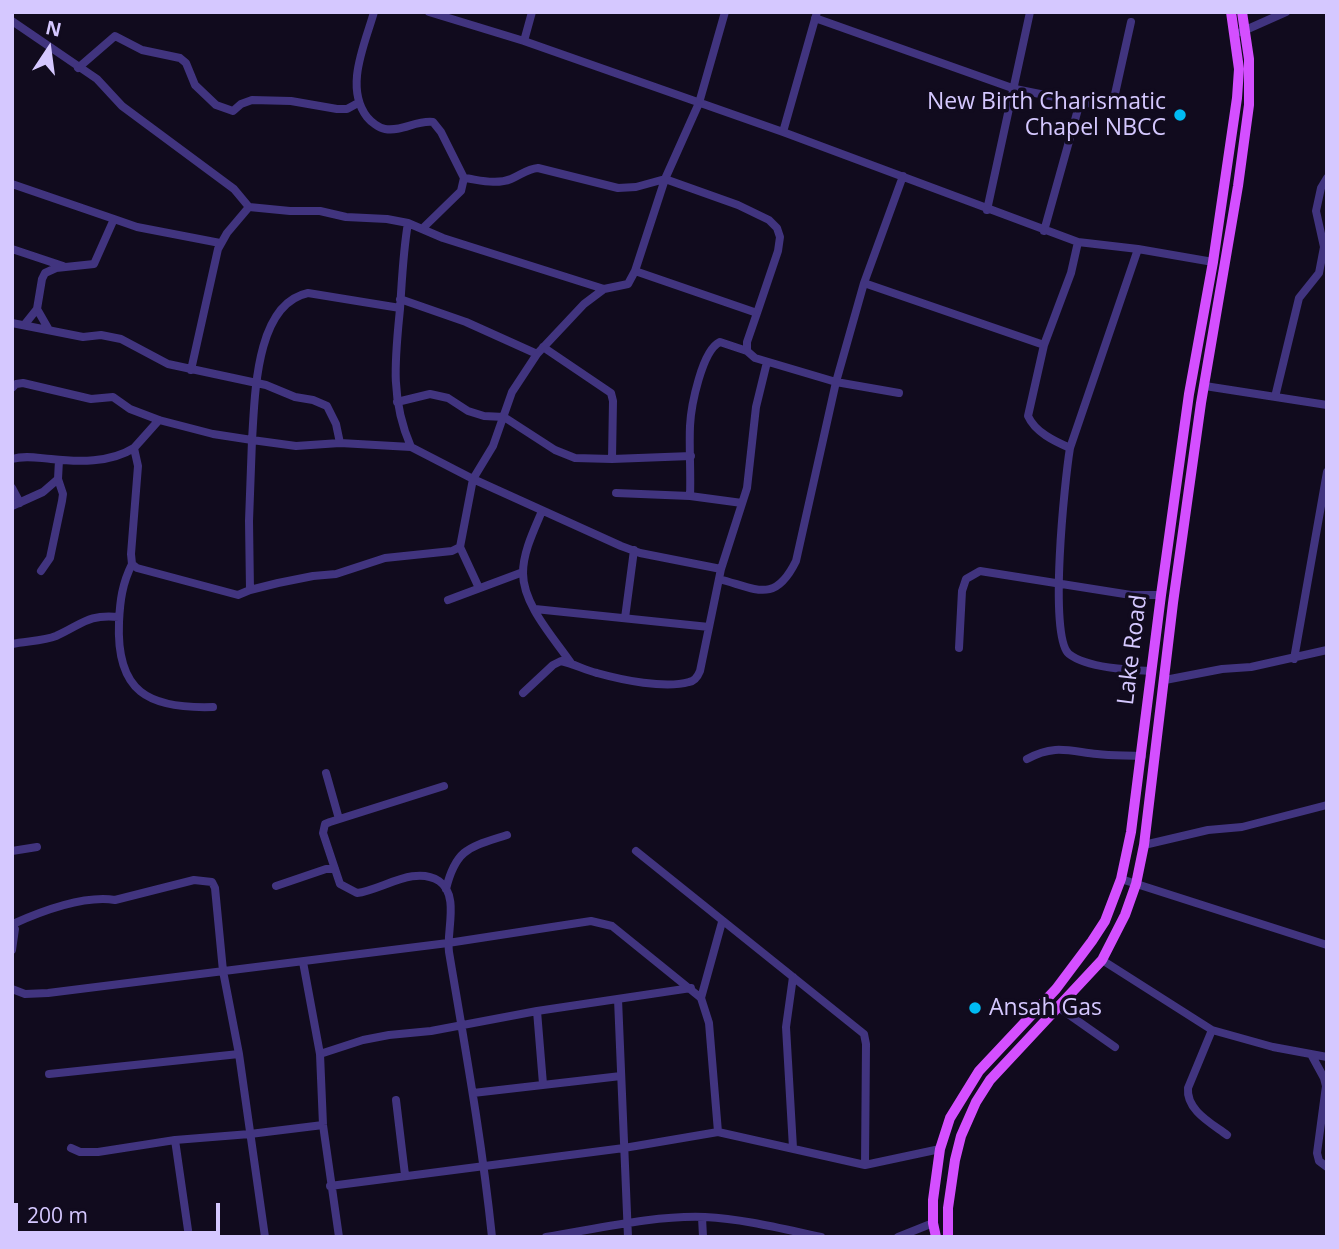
<!DOCTYPE html>
<style>
body{margin:0}
#map{position:relative;width:1339px;height:1249px;overflow:hidden;background:#110b1e;font-family:"Open Sans",sans-serif}
canvas{display:block}
.frame{position:absolute;inset:0;border:14px solid #d5c8ff;pointer-events:none}
.north{position:absolute;left:14px;top:14px;width:70px;height:70px;-webkit-text-stroke:5px #110b1e;paint-order:stroke;rotate:13deg;font-size:19px;font-weight:700;line-height:28px;text-align:center;color:#d5c8ff}
.north::after{content:'';display:block;margin:auto;width:24px;height:32px;background:#d5c8ff;clip-path:polygon(50% 0,100% 100%,50% 72%,0 100%)}
.scale{position:absolute;left:14px;top:1203px;width:206px;height:32px;box-sizing:border-box;border:4px solid #d5c8ff;border-top:0;padding-left:9px;font-size:21px;line-height:24px;white-space:nowrap;color:#d5c8ff;-webkit-text-stroke:5px #110b1e;paint-order:stroke}
</style>
<div id="map">
<canvas width="1339" height="1249"></canvas>
<div class="frame"></div>
<div class="north">N</div>
<div class="scale">200 m</div>
</div>
<script>
const c = document.querySelector('canvas').getContext('2d');
c.lineJoin = 'round';
function strokePath(path, color, width, dash) {
  c.strokeStyle = color;
  c.lineWidth = width;
  c.lineCap = dash ? 'butt' : 'round';
  c.setLineDash(dash || []);
  c.stroke(path);
}
function write(font, color, halo, rows, align = 'center') {
  c.font = font + ' "Open Sans",sans-serif';
  c.lineWidth = 7;
  c.setLineDash([]);
  c.textBaseline = 'middle';
  c.strokeStyle = halo;
  c.fillStyle = color;
  for (const [text, x, y, turn = 0] of rows) {
    c.save();
    c.translate(x, y);
    c.rotate((+turn || 0) * Math.PI / 180);
    c.textAlign = isNaN(turn) ? turn : align;
    if (halo) c.strokeText(text, 0, 0);
    c.fillText(text, 0, 0);
    c.restore();
  }
}
strokePath(new Path2D(`
 M374 12C365 44 344 87 367 117 371 122 379 128 385 129 402 132 416 120 433 122L441 132 464 178 461 191 423 228
 M429 12 524 41 783 132 1078 242 1138 249 1213 262
 M815 18 1015 89 1080 102
 M12 21 97 79 122 106 234 189 249 207
 M1241 32 1286 12
 M524 41 532 12
 M78 68 115 36 142 50 180 58 186 63 195 85 216 105 233 111 241 104 252 100 291 101 337 109H347L358 103
 M783 132 817 12
 M464 178C480 180 496 185 511 179 521 175 527 169 538 168L618 188 636 187 665 179 738 205 769 220 777 228 780 237 778 251 757 313
 M12 184 114 219
 M987 210 1030 12
 M408 223C403 252 402 280 400 309 395 359 390 399 411 447L473 479 621 546 640 553 721 569
 M1044 231 1080 102C1094 104 1106 108 1115 94L1131 22
 M1078 242 1071 273 1044 345 1028 416C1035 432 1054 441 1070 448 1065 478 1048 637 1069 654 1087 668 1129 670 1152 671
 M12 249 63 266
 M635 271 757 313 747 342V351L755 358 836 382 899 393
 M864 283 1044 345
 M400 299 466 322 537 354
 M37 309 49 330
 M12 323 83 337 101 335 121 339 168 364 266 385 295 397 313 400 327 406 336 424 340 443
 M25 324 37 309 42 279 45 273 56 268 94 264 114 219 137 227 220 243
 M543 347 611 393 613 401 612 459
 M191 370 218 249 227 233 249 207 290 211H320L346 217 387 219 408 223 443 238 604 289
 M1205 386 1327 405
 M12 388 16 384 23 383 91 399 113 397 130 409 159 420 213 434 252 440C255 397 255 304 308 293L400 308
 M1275 397 1299 298 1319 273 1324 247 1316 211 1321 188 1327 178
 M397 402 430 394 448 398 468 411 484 416 504 417 555 450 575 458 612 459 691 456
 M159 420 134 448 138 466 131 554 132 564 137 568 238 595 250 590 278 583 313 576 336 574 385 558 452 551 460 547 473 479 493 446 512 392 537 354 584 304 604 289 628 284 635 271 665 179 699 103 725 12
 M1070 448 1138 249
 M12 459C25 455 38 458 51 459 78 462 110 463 134 448
 M12 488 20 503
 M616 493 690 496 742 503
 M690 496C691 473 689 449 690 426 691 406 702 350 720 342L747 351
 M12 506 43 492 58 479
 M542 511C534 530 523 552 523 573 523 605 554 638 571 663
 M460 547 479 588
 M132 564C122 584 120 601 119 622 116 692 148 709 213 707
 M41 571 50 558 62 501 63 494 58 479 59 460
 M719 579C757 589 775 604 796 561L836 382 864 283 903 176
 M250 590 249 521 252 440 296 446 340 443 411 447
 M448 600 523 572
 M535 609 709 627
 M625 618 634 550
 M12 644C26 641 44 641 56 636 83 624 87 614 119 617
 M959 648 962 591 966 579 980 571 1131 595H1161
 M1294 659 1327 472
 M1165 680 1222 669 1251 667 1327 650
 M523 693 553 665 561 661C574 664 585 670 597 673 622 680 665 689 689 682 695 681 698 676 700 671L721 569 747 488 756 407 767 362
 M1027 759C1054 744 1069 751 1097 754 1112 756 1127 755 1142 756
 M326 773 339 819
 M444 786 330 822 325 824 323 833 340 884 357 893C382 890 414 865 439 881 460 895 446 932 449 952 465 1047 482 1141 492 1237
 M1144 845 1208 830 1242 827 1327 805
 M12 851 37 847
 M636 851 864 1034 866 1044 865 1165
 M1121 879 1327 945
 M276 886 326 869H335
 M446 889C456 848 470 847 507 835
 M12 924 15 929 12 950
 M13 924C42 911 83 895 115 900L194 880 212 882 215 888 223 971 239 1054 265 1237
 M1102 960 1212 1030 1273 1047 1327 1057
 M303 962 320 1054
 M793 977 786 1027 793 1148
 M12 989 25 994 48 993 448 943 591 921 612 926 701 998 709 1023 718 1132 865 1165 940 1149
 M701 998 722 922
 M618 999 628 1237
 M1058 1007 1115 1047
 M537 1011 543 1084
 M1212 1030 1188 1088C1186 1110 1211 1123 1227 1135
 M1312 1056 1324 1078 1326 1086 1317 1153 1319 1161 1327 1167
 M49 1074 239 1054
 M473 1093 621 1076
 M396 1100 405 1175
 M175 1140 189 1237
 M71 1148 80 1152H98L175 1140 250 1134 323 1125
 M330 1186 624 1148 718 1132
 M702 1217 703 1237
 M339 1237 323 1125 320 1054 363 1040 389 1035 431 1031 537 1011 691 988
 M546 1237C596 1229 656 1215 705 1217 744 1219 783 1229 821 1237
 M898 1237 933 1223`), '#41347f', 8);
strokePath(new Path2D(`
 M936 1237 933 1223V1200L940 1149 950 1118 979 1071 1056 989 1092 941 1105 921 1121 879 1131 832 1161 595 1189 394 1213 262 1237 98 1239 69 1231 12
 M948 1237V1208L955 1160 961 1136 976 1102 990 1080 1102 960 1125 915 1136 884 1144 845 1173 603 1201 403 1238 186 1249 105V59L1242 12`), '#d44fff', 10);
for (const [x, y, r, color] of [
 [1180,115,7,"#00bbf3"],
 [975,1008,7,"#00bbf3"]
]) {
  const dot = new Path2D();
  dot.arc(x, y, r, 0, 2 * Math.PI);
  c.fillStyle = color;
  c.fill(dot);
  strokePath(dot, '#110b1e', 2.5);
}
write('23px', '#d5c8ff', '#110b1e', [
 ["New Birth Charismatic",1166,102],
 ["Chapel NBCC",1166,128],
 ["Ansah Gas",989,1008,"left"]
], 'right');
write('23px', '#d5c8ff', '#110b1e', [
 ["Lake Road",1133,650,-83]
]);
</script>
